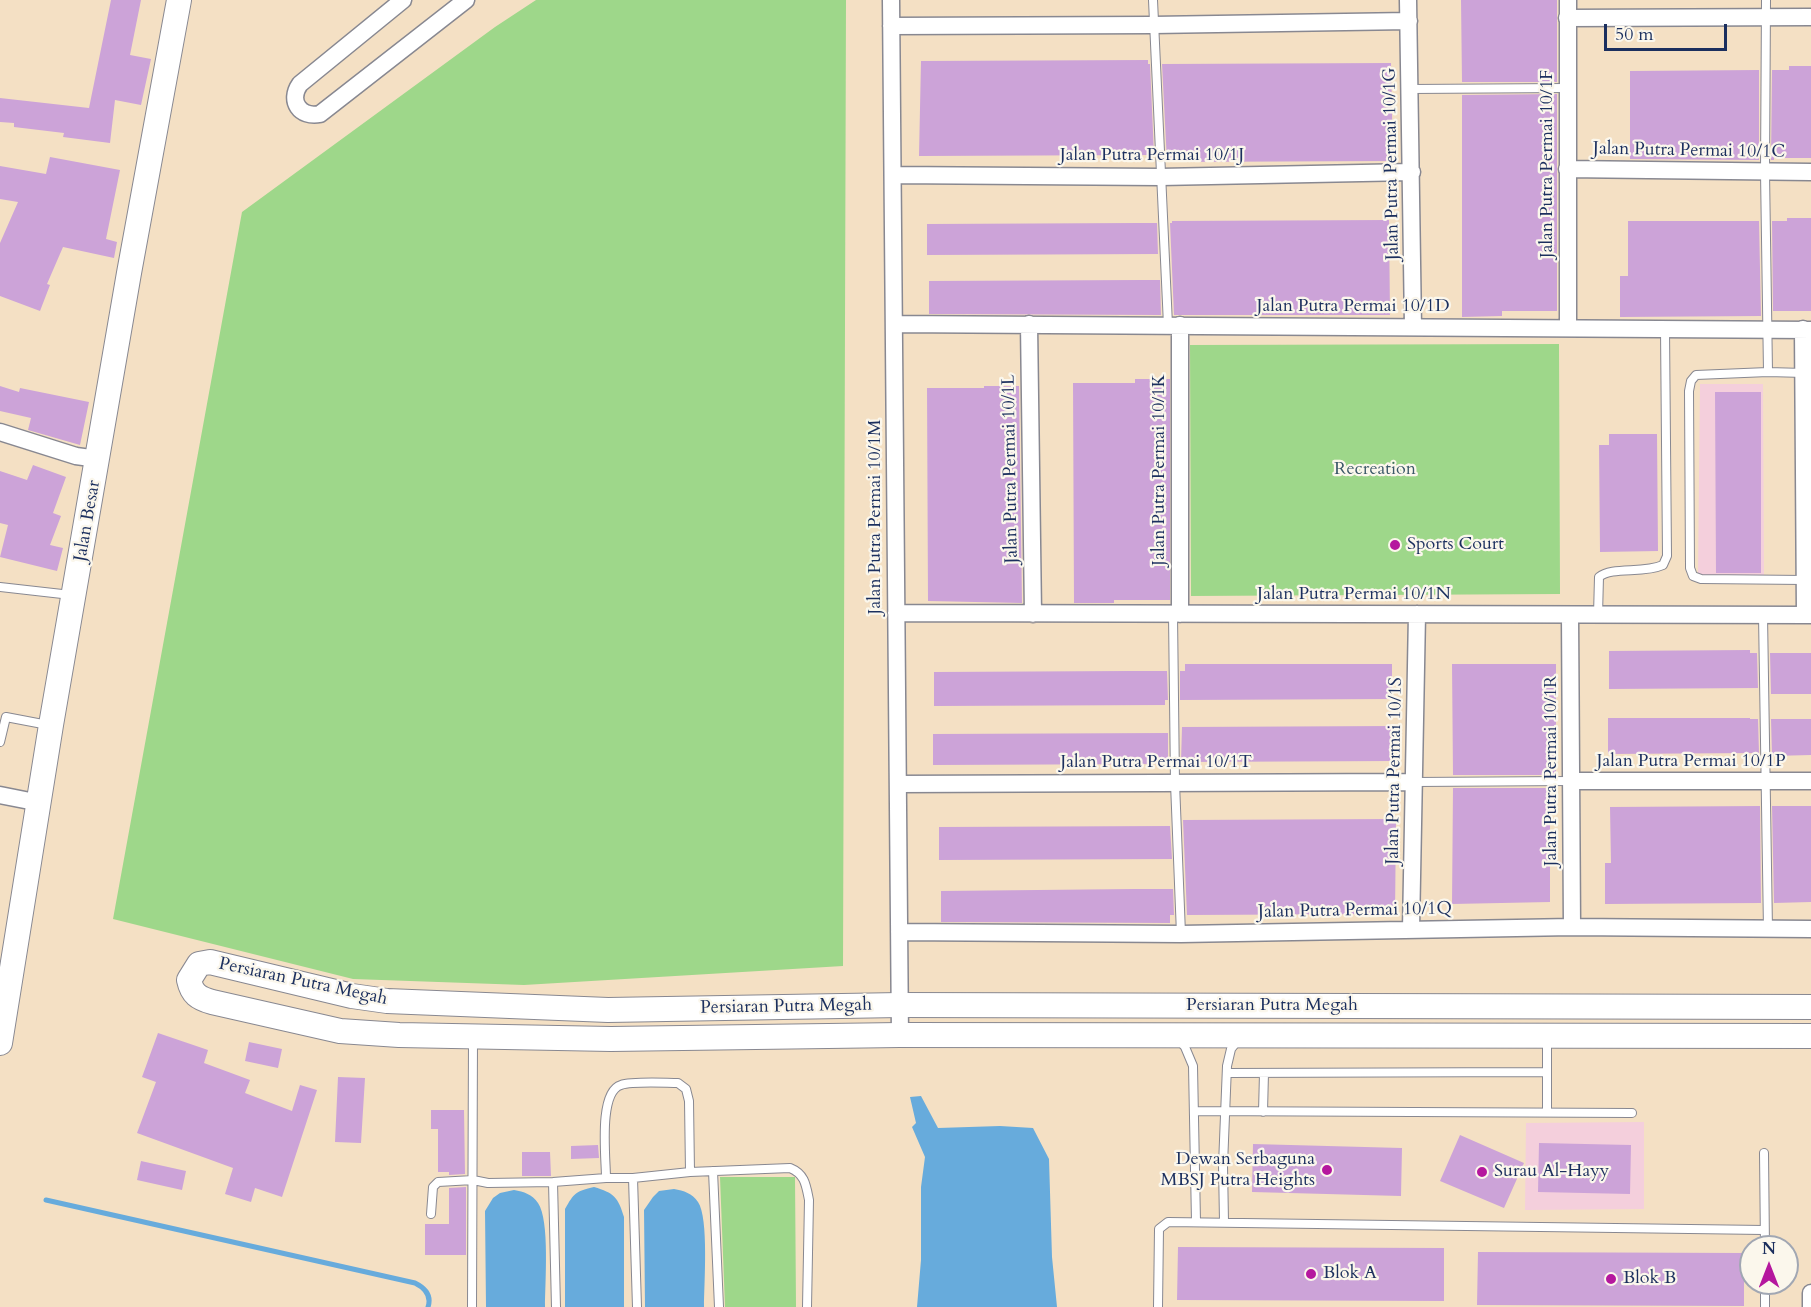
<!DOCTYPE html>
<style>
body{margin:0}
#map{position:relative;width:1811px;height:1307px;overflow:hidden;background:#f4e0c4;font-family:Cardo,serif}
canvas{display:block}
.north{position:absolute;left:1739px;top:1235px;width:60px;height:60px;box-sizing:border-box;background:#fbf7ec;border:2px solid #a1a7b3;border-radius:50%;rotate:0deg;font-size:16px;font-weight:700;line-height:24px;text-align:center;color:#1b2f5e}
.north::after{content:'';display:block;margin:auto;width:21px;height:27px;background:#b5179e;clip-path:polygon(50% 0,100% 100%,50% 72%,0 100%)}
.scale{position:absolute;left:1604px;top:24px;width:123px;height:27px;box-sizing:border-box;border:3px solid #1b2f5e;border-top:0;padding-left:8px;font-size:18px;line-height:21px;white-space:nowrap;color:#1b2f5e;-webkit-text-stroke:4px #fbf7ec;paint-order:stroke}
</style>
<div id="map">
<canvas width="1811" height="1307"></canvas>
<div class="north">N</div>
<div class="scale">50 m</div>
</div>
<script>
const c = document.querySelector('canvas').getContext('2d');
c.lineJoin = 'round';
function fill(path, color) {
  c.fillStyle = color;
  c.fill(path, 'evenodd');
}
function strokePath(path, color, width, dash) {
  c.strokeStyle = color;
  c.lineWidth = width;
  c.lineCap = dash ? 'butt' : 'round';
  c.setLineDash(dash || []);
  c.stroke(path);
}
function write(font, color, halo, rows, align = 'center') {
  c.font = font + ' Cardo,serif';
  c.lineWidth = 4.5;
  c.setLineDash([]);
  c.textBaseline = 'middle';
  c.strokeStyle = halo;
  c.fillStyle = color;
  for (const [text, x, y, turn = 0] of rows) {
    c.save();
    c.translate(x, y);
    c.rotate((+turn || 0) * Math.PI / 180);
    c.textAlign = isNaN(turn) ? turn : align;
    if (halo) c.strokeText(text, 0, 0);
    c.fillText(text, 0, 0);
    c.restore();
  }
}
fill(new Path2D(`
 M1700 384H1763L1764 577 1703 576 1698 574Z
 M1644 1122V1209L1525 1210 1526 1123Z`), '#f4cfdc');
fill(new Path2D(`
 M536 0H846L843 966 524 985 353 979 113 919 242 212 495 27Z
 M1559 344 1560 594 1191 596 1190 345Z
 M720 1177H795L796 1307H725Z`), '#9ed78a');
fill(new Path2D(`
 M921 1096 938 1128 1000 1126 1033 1128 1049 1159 1052 1257 1057 1307H917L921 1260V1187L925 1157 912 1127 916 1123 910 1097Z
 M594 1187C614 1193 618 1197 624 1217V1307H565V1209C574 1193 576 1191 594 1187Z
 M674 1189C684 1191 692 1193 698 1202 709 1218 704 1285 704 1307H645L644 1210 653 1197 659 1191Z
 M514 1190C524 1192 532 1194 538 1203 550 1220 545 1284 545 1307H486L485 1211 493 1198 500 1193Z`), '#67abdc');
strokePath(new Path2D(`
 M46 1200 415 1283C425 1288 432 1295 428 1307`), '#67abdc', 5);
fill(new Path2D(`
 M111 0H141L130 55 151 59 141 105 115 100 110 143 63 137 64 133 14 127V123L0 122V98L89 108Z
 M1461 0H1557V82H1462Z
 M1148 60V64H1150L1154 155 919 156 921 61Z
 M1391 63 1393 161 1167 162 1162 64Z
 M1789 66H1811V158H1774V160H1771L1772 70H1789Z
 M1759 70V160L1630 159V71Z
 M1557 94V311H1502V316L1462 317V95Z
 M50 157 120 170 106 239 117 242 114 258 63 247 47 284 50 285 40 311 0 296V243L18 202 0 199V166L46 174Z
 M1787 218H1811V311H1773L1772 221H1787Z
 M1389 220 1390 315H1174L1170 223H1172V221Z
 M1628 221H1759L1761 316 1620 317V276H1628Z
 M1137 223H1157L1158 254 927 255V224Z
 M1140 280H1160L1161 315 929 314V281Z
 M1135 379H1170V600H1114V603H1074L1073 383H1135Z
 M0 386 19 392 20 388 89 402 80 445 28 430 31 418 0 411Z
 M984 386H1019L1022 603 928 601 927 388H984Z
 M1715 392H1761V573H1716Z
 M1609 434H1657L1658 551 1600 552 1599 445H1609Z
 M33 465 66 477 53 513 61 516 50 545 63 548 57 571 0 557 8 525 0 523V471L27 480Z
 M1750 650V653H1757L1758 688 1609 689V651Z
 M1770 653H1811V694H1771Z
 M1185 664H1392V699L1180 700V671H1185Z
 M1452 664H1556V775H1453Z
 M1129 671H1167L1168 700H1165V705L934 706V672Z
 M1608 718H1750V719H1758L1759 753 1608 754Z
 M1771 719H1811V755L1772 756Z
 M1394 726V761L1181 762 1182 727Z
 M1168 733V762H1166V764L933 765V734Z
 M1453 788H1550V902L1452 904Z
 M1760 806 1761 903 1605 904V863H1611L1610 807Z
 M1772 806H1811V902L1774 903Z
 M1396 819 1395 914 1187 915 1183 820Z
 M1170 826 1172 859 939 860V827Z
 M1134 889H1173L1174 915H1170V923L941 922V891Z
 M158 1033 208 1050 204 1063 250 1080 245 1093 292 1111 300 1085 317 1090 282 1197 255 1188 251 1202 225 1194 233 1168 137 1133 156 1082 142 1077Z
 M249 1042 282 1049 278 1068 245 1061Z
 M338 1077 365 1078 361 1143 335 1142Z
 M431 1110H464L465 1174 449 1175V1172H438V1129H431Z
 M1460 1135 1524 1163 1504 1208 1440 1181Z
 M1539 1143 1631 1145 1630 1194 1538 1192Z
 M1253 1144 1402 1148 1401 1196 1252 1192Z
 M598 1145 599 1158 571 1159V1146Z
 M522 1152H550L551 1176H522Z
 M141 1161 186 1171 182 1190 137 1180Z
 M466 1187V1255H425V1224H449V1188Z
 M1178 1247 1444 1248V1301L1177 1300Z
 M1478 1252 1744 1253V1306L1477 1305Z`), '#cca3d8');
const lane = new Path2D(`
 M1153 0 1168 325
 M1766 0 1765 172 1768 372
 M1410 89 1567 88
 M1804 373 1768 372 1696 375 1691 381 1689 391 1690 568 1693 576 1701 579 1805 580
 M0 587 71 595
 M1173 614 1175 783 1181 934
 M1598 615 1599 577C1612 566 1643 574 1663 565L1667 556 1665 329
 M1763 615 1768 930
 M0 742 6 717 48 725
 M1414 782 1571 781
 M1547 1038V1112
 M1179 1040 1185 1047 1193 1066 1196 1222
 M1227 1073 1547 1072
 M1194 1111 1632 1113
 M1263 1112 1264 1073
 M1764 1153 1765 1247
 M713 1171 719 1307
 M606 1178C606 1158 598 1092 621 1085 632 1081 665 1083 678 1083L686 1089 689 1101 690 1172
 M633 1178 637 1307
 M553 1182 556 1307
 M431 1214 433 1187 438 1182 473 1180 488 1183 553 1182 606 1178H633L690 1172 790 1168C805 1174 806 1185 809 1200L807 1307
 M1224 1222 1223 1165 1227 1066 1231 1049 1238 1040
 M1765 1283V1307
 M472 1307 473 1039
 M1158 1307 1159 1229 1168 1222 1764 1230`);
const street = new Path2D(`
 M403 0 300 84C288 101 300 118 320 114L466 0
 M891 0 900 1035
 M1408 0 1413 327
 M1568 0V328
 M1567 18 1811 17
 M891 26 1153 25 1409 21
 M1567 169 1811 172
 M893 175 1160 177 1412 172
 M894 324 1811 330
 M1029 324 1033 614
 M1180 325V614
 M1803 329 1805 615
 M0 432 76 456 98 459
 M896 613 1811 615
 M1570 615 1572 927
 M1571 781H1811
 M898 784 1414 782
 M0 795 40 803
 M1411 929 1417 614
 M899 932 1181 934 1572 927 1811 929
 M1811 1307V1293`);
const secondary = new Path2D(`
 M1811 1007 900 1005 608 1010 387 1001 352 996 210 962 199 964 189 980C192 994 198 998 212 1002L340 1031 399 1035 611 1039 900 1035 1811 1036
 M0 1043 51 725 129 273 179 0`);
strokePath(lane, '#888891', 10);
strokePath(street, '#888891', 19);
strokePath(secondary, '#888891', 26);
strokePath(lane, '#fff', 8);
strokePath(street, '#fff', 16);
strokePath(secondary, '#fff', 24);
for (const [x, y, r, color] of [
 [1395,545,6,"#b5179e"],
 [1327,1170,6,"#b5179e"],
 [1482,1172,6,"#b5179e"],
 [1311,1274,6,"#b5179e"],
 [1611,1279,6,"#b5179e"]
]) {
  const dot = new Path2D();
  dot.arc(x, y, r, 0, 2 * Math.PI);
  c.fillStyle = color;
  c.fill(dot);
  strokePath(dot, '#fbf7ec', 2);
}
write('18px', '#1b2f5e', '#fbf7ec', [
 ["Jalan Putra Permai 10/1C",1689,151,1],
 ["Jalan Putra Permai 10/1J",1152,156],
 ["Jalan Putra Permai 10/1G",1392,164,-91],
 ["Jalan Putra Permai 10/1F",1548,164,-90],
 ["Jalan Putra Permai 10/1D",1353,307],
 ["Jalan Putra Permai 10/1L",1011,469,-91],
 ["Jalan Putra Permai 10/1K",1160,470,-90],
 ["Jalan Putra Permai 10/1M",876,517,-90],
 ["Jalan Besar",88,521,-80],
 ["Jalan Putra Permai 10/1N",1354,595],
 ["Jalan Putra Permai 10/1P",1691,762],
 ["Jalan Putra Permai 10/1T",1156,763],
 ["Jalan Putra Permai 10/1S",1395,771,-89],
 ["Jalan Putra Permai 10/1R",1552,771,-90],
 ["Jalan Putra Permai 10/1Q",1355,911,-1],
 ["Persiaran Putra Megah",303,982,12],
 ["Persiaran Putra Megah",1272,1006],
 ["Persiaran Putra Megah",786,1007,-1]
]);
write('18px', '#3c5969', '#fbf7ec', [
 ["Recreation",1375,470]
]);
write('18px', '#1b2f5e', '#fbf7ec', [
 ["Sports Court",1407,545],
 ["Dewan Serbaguna",1315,1160,"right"],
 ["MBSJ Putra Heights",1315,1181,"right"],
 ["Surau Al-Hayy",1494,1172],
 ["Blok A",1323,1274],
 ["Blok B",1623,1279]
], 'left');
</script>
